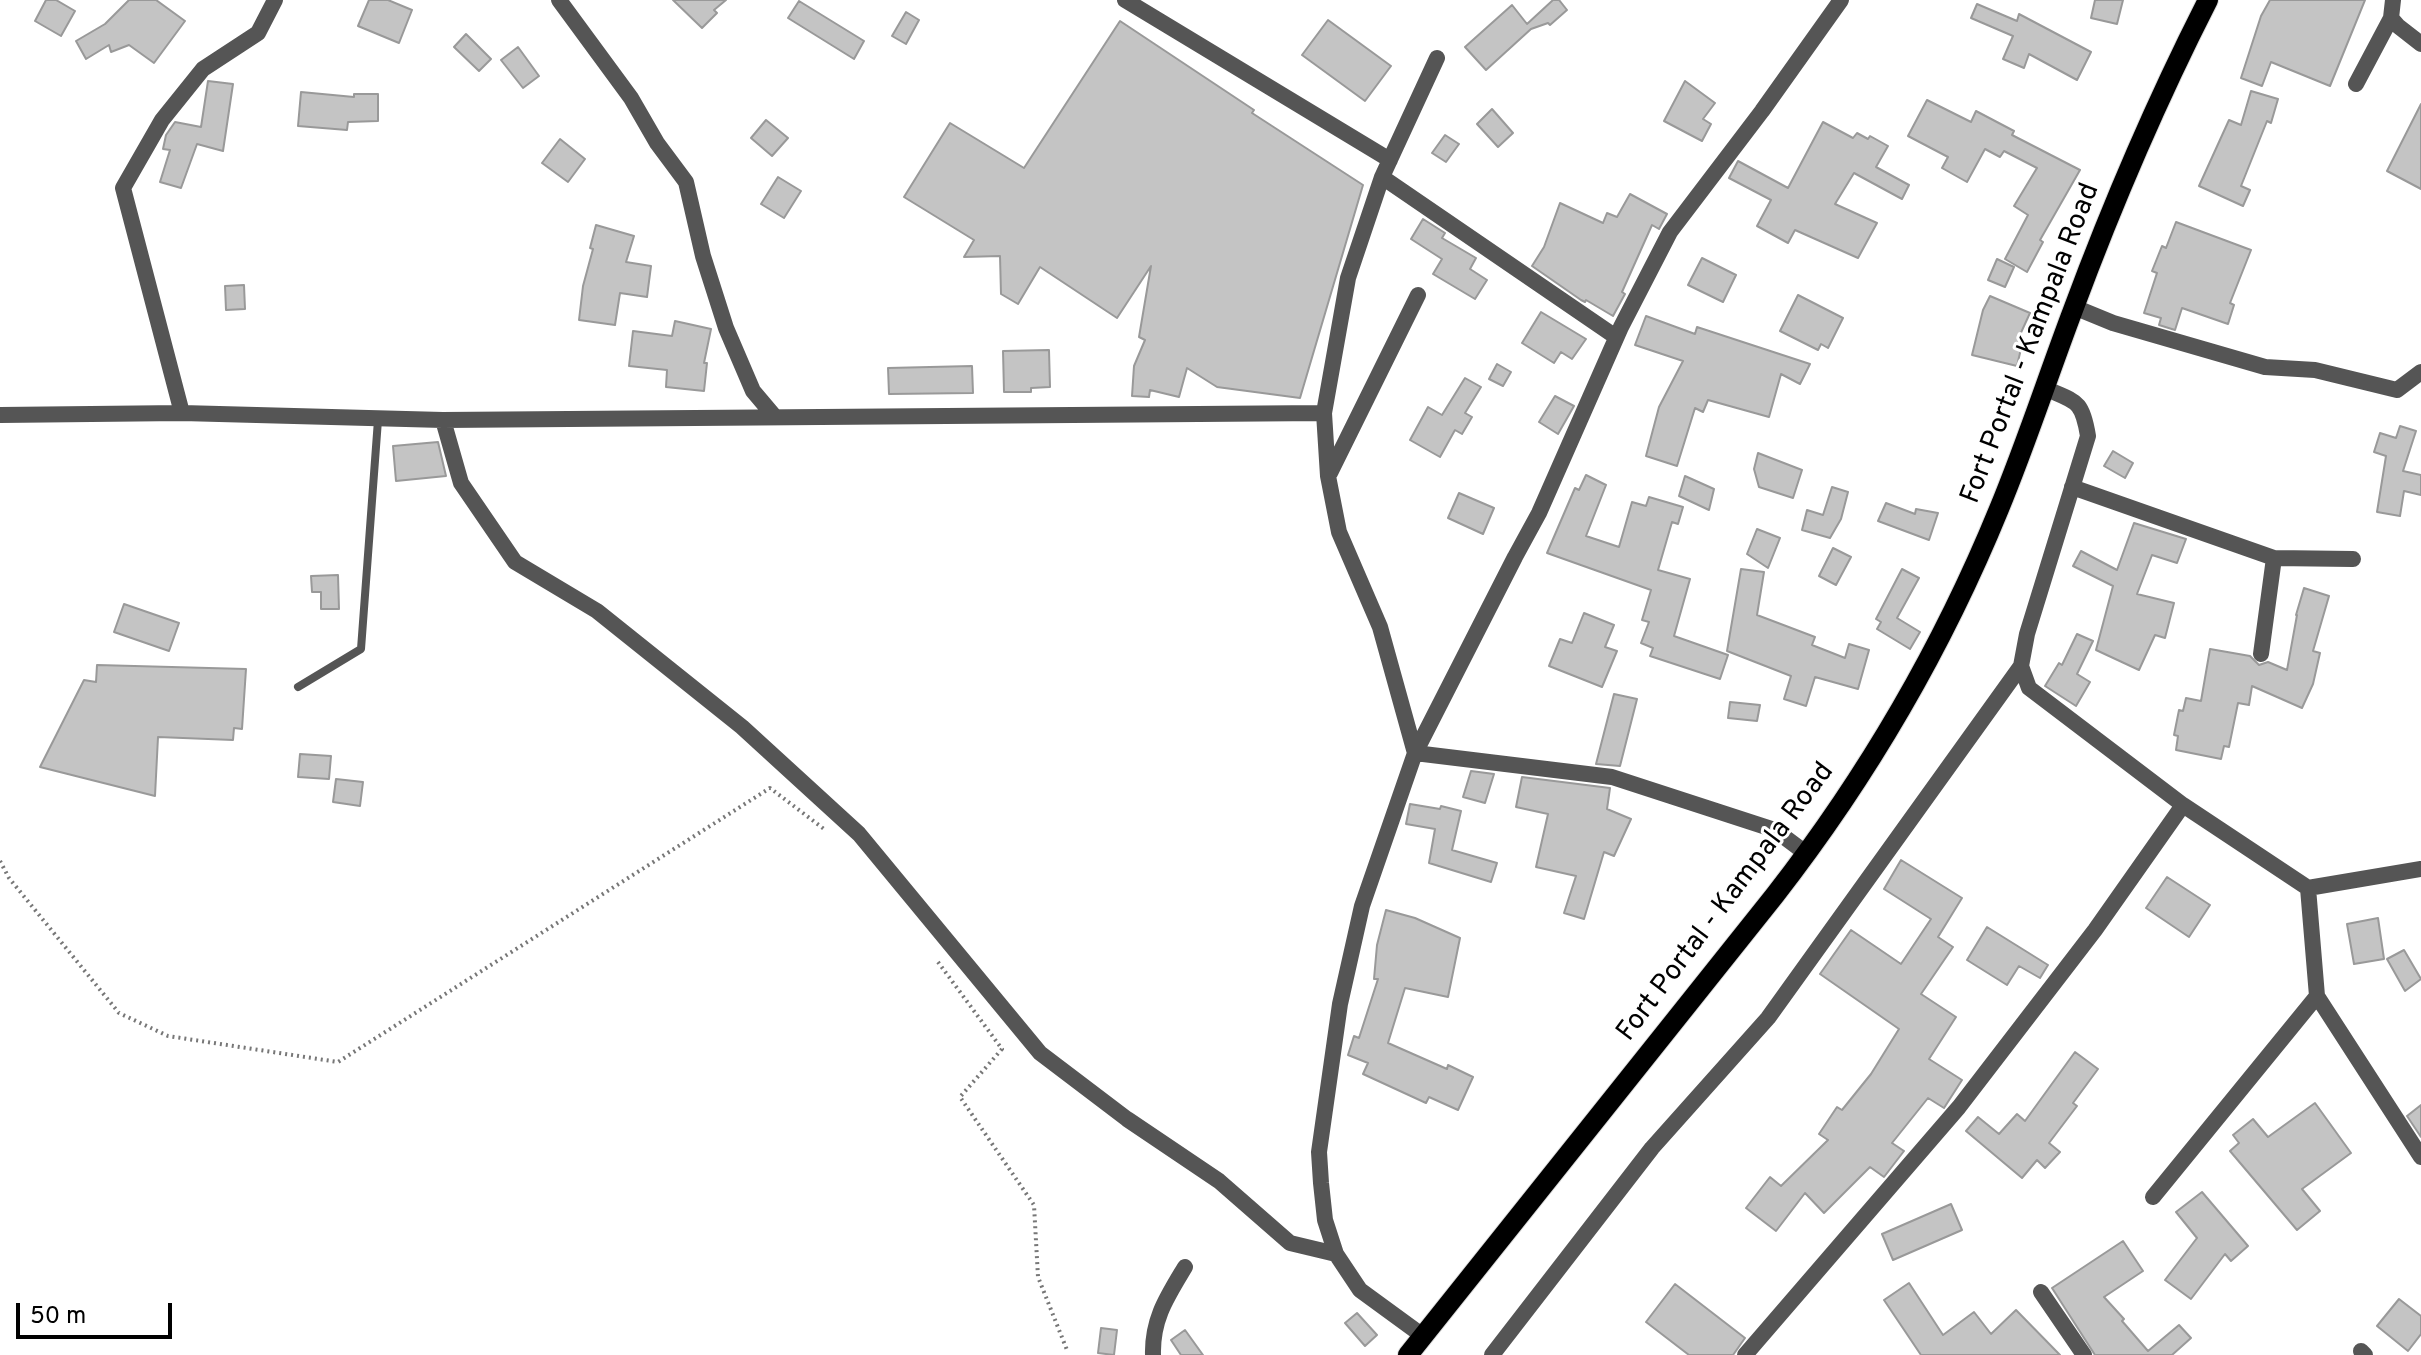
<!DOCTYPE html>
<style>
body{margin:0}
#map{position:relative;width:2421px;height:1355px;overflow:hidden;background:#fff;font-family:Overpass,sans-serif}
canvas{display:block}
.scale{position:absolute;left:16px;top:1303px;width:156px;height:36px;box-sizing:border-box;border:4px solid #000;border-top:0;padding-left:10px;font-size:24px;line-height:28px;white-space:nowrap;color:#000;-webkit-text-stroke:6px #fff;paint-order:stroke}
</style>
<div id="map">
<canvas width="2421" height="1355"></canvas>
<div class="scale">50 m</div>
</div>
<script>
const c = document.querySelector('canvas').getContext('2d');
c.lineJoin = 'round';
function fill(path, color) {
  c.fillStyle = color;
  c.fill(path, 'evenodd');
}
function strokePath(path, color, width, dash) {
  c.strokeStyle = color;
  c.lineWidth = width;
  c.lineCap = dash ? 'butt' : 'round';
  c.setLineDash(dash || []);
  c.stroke(path);
}
function write(font, color, halo, rows, align = 'center') {
  c.font = font + ' Overpass,sans-serif';
  c.lineWidth = 6;
  c.setLineDash([]);
  c.textBaseline = 'middle';
  c.strokeStyle = halo;
  c.fillStyle = color;
  for (const [text, x, y, turn = 0] of rows) {
    c.save();
    c.translate(x, y);
    c.rotate((+turn || 0) * Math.PI / 180);
    c.textAlign = isNaN(turn) ? turn : align;
    if (halo) c.strokeText(text, 0, 0);
    c.fillText(text, 0, 0);
    c.restore();
  }
}
const building = new Path2D(`
 M46 0H56L75 11 61 36 35 21Z
 M129 0H156L185 21 154 63 129 45 111 52 109 45 86 59 76 41 105 24Z
 M369 0H388L412 10 399 43 358 26Z
 M673 0H726L714 10 717 13 702 28Z
 M1553 0H1559L1567 10 1550 25 1548 23 1531 29 1486 70 1465 47 1512 5 1527 24Z
 M2095 0H2123L2117 24 2091 18Z
 M2270 0H2365L2330 86 2271 62 2262 86 2241 78 2261 16Z
 M799 1 864 41 854 59 788 18Z
 M1977 4 2017 21 2019 14 2091 52 2077 80 2029 54 2024 68 2003 59 2013 36 1971 18Z
 M906 12 919 20 906 44 892 36Z
 M1328 20 1391 66 1365 101 1302 55Z
 M1120 21 1254 110 1252 113 1363 185 1300 398 1217 387 1187 368 1179 397 1150 390 1149 397 1132 396 1134 366 1145 340 1139 337 1151 266 1117 318 1040 267 1018 304 1001 294 1000 256 964 257 974 240 904 197 950 123 1024 168Z
 M466 34 491 59 479 71 454 47Z
 M518 47 539 76 523 88 501 60Z
 M208 81 233 84 223 151 197 144 181 188 160 182 170 150 163 149 166 135 175 122 201 127Z
 M1685 81 1715 103 1703 119 1711 124 1702 141 1664 121Z
 M2251 91 2278 99 2271 123 2267 121 2241 186 2250 190 2243 206 2199 186 2229 120 2241 125Z
 M301 92 354 97V94H378V121L348 122 347 130 298 126Z
 M1927 100 1971 122 1976 111 2014 131 2012 135 2080 170 2040 240 2043 242 2027 272 2005 259 2028 215 2014 206 2037 168 2004 151 2000 157 1985 149 1967 182 1942 168 1948 157 1908 136Z
 M2421 104V189L2387 171Z
 M1492 109 1513 133 1498 147 1477 124Z
 M766 120 788 138 772 156 751 138Z
 M1823 122 1853 138 1857 133 1868 139 1870 136 1888 146 1876 167 1909 185 1902 199 1854 173 1835 204 1877 223 1858 258 1795 230 1788 243 1757 226 1771 200 1729 178 1738 161 1788 188Z
 M1445 135 1459 144 1446 162 1432 153Z
 M560 139 585 159 568 182 542 163Z
 M778 177 801 191 784 218 761 204Z
 M1630 194 1667 214 1659 229 1652 225 1622 292 1625 294 1613 316 1586 300 1585 302 1581 300 1532 266 1544 247 1560 203 1603 223 1607 213 1617 217Z
 M1423 219 1445 233 1442 238 1476 258 1470 269 1487 280 1475 299 1433 274 1442 259 1411 239Z
 M2176 222 2251 250 2230 303 2234 305 2228 324 2182 308 2175 330 2159 325 2161 318 2144 313 2157 273 2152 271 2162 246 2166 248Z
 M596 225 634 236 626 262 651 266 647 297 620 293 615 325 579 320 583 286 593 249 590 248Z
 M1702 258 1736 275 1723 302 1688 285Z
 M1997 259 2014 267 2005 287 1988 280Z
 M244 285 245 309 226 310 225 286Z
 M1798 295 1843 318 1828 348 1821 344 1818 350 1780 331Z
 M1990 296 2030 313 2019 337 2023 340 2017 366 1972 355 1983 310Z
 M1541 312 1586 339 1572 359 1561 352 1554 363 1522 343Z
 M1646 316 1695 334 1697 327 1810 364 1800 384 1781 374 1769 417 1708 400 1703 412 1695 408 1677 466 1646 456 1659 407 1683 361 1635 345Z
 M675 321 711 329 704 363H707L704 391 666 387 667 370 629 366 633 331 672 336Z
 M1049 350 1050 387 1031 388V392H1004L1003 351Z
 M1497 364 1511 372 1503 386 1489 379Z
 M972 366 973 393 889 394 888 368Z
 M1465 378 1481 387 1465 413 1472 417 1462 434 1455 430 1440 457 1410 440 1428 407 1442 415Z
 M1555 396 1574 406 1558 434 1539 422Z
 M2400 426 2416 431 2403 471 2421 475V495L2404 491 2400 516 2377 512 2386 456 2374 452 2380 433 2396 438Z
 M438 442 446 476 396 481 393 446Z
 M2113 451 2133 463 2125 478 2104 466Z
 M1758 453 1802 470 1793 498 1759 487 1754 469Z
 M1586 475 1606 485 1586 536 1619 547 1632 502 1646 506 1649 497 1683 507 1678 524 1672 522 1658 570 1690 579 1674 636 1728 655 1720 679 1650 656 1653 648 1641 643 1649 622 1642 620 1651 590 1547 553 1575 488 1579 490Z
 M1685 476 1714 489 1709 510 1679 496Z
 M1832 487 1848 492 1841 519 1830 538 1802 530 1807 510 1823 515Z
 M1459 493 1494 508 1483 534 1448 518Z
 M1886 503 1915 514 1916 509 1938 513 1929 540 1878 521Z
 M2134 523 2186 539 2177 563 2152 555 2137 594 2174 603 2165 638 2155 635 2139 670 2096 650 2113 586 2073 566 2081 551 2117 570Z
 M1757 529 1780 538 1768 568 1747 554Z
 M1833 548 1851 557 1836 585 1819 576Z
 M1741 569 1764 572 1757 615 1815 637 1812 645 1845 658 1849 644 1869 650 1858 689 1815 677 1806 706 1784 699 1791 676 1727 651Z
 M1902 569 1919 578 1897 618 1920 632 1910 649 1877 629 1881 622 1876 619Z
 M338 575 339 609H321V592H312L311 576Z
 M2304 588 2329 596 2313 651 2320 653 2313 684 2302 708 2252 686 2249 705 2238 703 2229 747 2224 746 2221 759 2176 750 2178 736 2174 735 2179 710 2183 711 2186 698 2201 701 2210 649 2250 656 2259 665 2268 662 2287 670 2297 615H2296Z
 M124 604 179 623 169 651 114 632Z
 M1584 613 1614 625 1605 647 1617 651 1602 687 1549 666 1560 639 1572 643Z
 M2077 634 2093 641 2077 674 2090 682 2076 706 2045 686 2059 663 2062 665Z
 M97 665 246 669 242 729 234 728 233 740 158 737 155 796 40 767 84 680 96 682Z
 M1614 694 1637 699 1620 766 1596 764Z
 M1730 702 1760 705 1757 721 1728 718Z
 M300 754 331 756 329 779 298 777Z
 M1471 771 1494 774 1485 803 1463 797Z
 M1522 777 1610 788 1607 809 1631 819 1614 856 1604 852 1584 919 1564 913 1576 876 1536 867 1548 814 1516 807Z
 M336 779 363 782 360 806 333 802Z
 M1410 804 1440 809 1441 806 1461 811 1452 850 1497 863 1491 882 1429 863 1435 829 1406 824Z
 M1901 860 1962 898 1938 937 1953 947 1921 994 1956 1017 1929 1059 1962 1080 1944 1108 1928 1098 1892 1143 1904 1151 1884 1177 1870 1167 1824 1213 1805 1193 1776 1231 1746 1208 1770 1177 1781 1186 1828 1140 1819 1134 1837 1107 1842 1110 1871 1074 1899 1029 1820 974 1851 930 1901 964 1931 919 1884 889Z
 M2167 877 2210 905 2189 937 2146 908Z
 M1386 910 1415 918 1460 938 1448 997 1405 988 1388 1043 1447 1069 1448 1065 1473 1077 1458 1110 1429 1097 1426 1103 1363 1074 1368 1063 1348 1055 1354 1036 1359 1038 1378 979H1374L1377 945Z
 M2378 918 2384 959 2354 964 2347 924Z
 M1987 927 2048 965 2040 978 2019 966 2007 985 1967 960Z
 M2404 950 2421 979 2405 991 2387 959Z
 M2075 1052 2098 1069 2073 1103 2077 1106 2049 1143 2060 1152 2045 1168 2037 1160 2022 1178 1966 1131 1978 1117 1999 1134 2017 1114 2025 1121Z
 M2315 1103 2351 1153 2302 1189 2320 1211 2297 1230 2230 1151 2239 1143 2233 1135 2253 1119 2268 1137Z
 M2421 1105V1137L2407 1116Z
 M2202 1192 2248 1246 2231 1261 2225 1254 2191 1299 2165 1280 2197 1238 2176 1212Z
 M1951 1204 1962 1230 1893 1260 1882 1234Z
 M2123 1241 2143 1271 2104 1297 2124 1319 2122 1321 2148 1351 2179 1325 2191 1338 2172 1355H2095L2052 1288Z
 M1909 1283 1943 1335 1974 1312 1991 1334 2016 1310 2060 1355H1921L1884 1300Z
 M1675 1284 1745 1338 1733 1355H1689L1646 1322Z
 M2399 1299 2421 1316V1334L2408 1351 2377 1326Z
 M1357 1313 1377 1335 1365 1346 1345 1323Z
 M1101 1328 1117 1330 1114 1355 1098 1353Z
 M1185 1330 1203 1355H1181L1171 1340Z`);
fill(building, '#c4c4c4');
strokePath(building, '#999', 2);
const primary = new Path2D(`
 M1408 1355 1775 895C1866 778 1943 646 1999 509 2026 444 2048 376 2073 310 2112 205 2157 100 2208 0`);
strokePath(primary, '#dbdbdb', 22);
strokePath(new Path2D(`
 M0 861 9 878 119 1013 168 1036 338 1062 770 788 824 829
 M938 962 1002 1049 960 1097 1034 1205 1038 1277 1067 1350`), '#777', 4, [2, 4]);
strokePath(new Path2D(`
 M298 687 361 649 378 420`), '#555', 8);
strokePath(new Path2D(`
 M559 0 631 98 657 143 686 182 703 256 726 328 753 391 775 417
 M1125 0 1390 160
 M2393 0 2391 18 2398 26 2421 44
 M2356 84 2391 18
 M1382 177 1616 337
 M2074 307 2113 323 2265 367 2315 370 2397 390 2421 372
 M2044 388C2076 402 2082 399 2088 436L2027 634 2021 666 2029 688 2183 805 2308 888 2421 869
 M182 413 123 188 162 120 203 69 258 33 275 0
 M0 415 182 413 443 420 1324 413
 M443 420 461 483 515 562 597 611 742 727 859 834 1040 1053 1127 1119 1219 1181 1290 1243 1336 1254
 M1330 473 1418 295
 M2072 487 2274 558 2353 559
 M2261 654 2274 558
 M1807 854 1775 830 1612 777 1415 753 1515 557 1539 513 1621 327 1670 232 1762 111 1841 0
 M2308 888 2317 996 2421 1157
 M2153 1197 2317 996
 M2041 1292 2084 1355
 M1423 1336 1360 1290 1336 1254 1325 1220 1321 1183 1319 1152 1340 1004 1362 906 1415 753 1380 627 1339 532 1328 476 1324 413 1348 278 1382 177 1437 58
 M2361 1351 2365 1355
 M1153 1355C1152 1319 1167 1297 1185 1267
 M1492 1355 1652 1148 1768 1018 2021 666
 M1745 1355 1959 1107 2095 930 2183 805`), '#555', 16);
strokePath(primary, '#000', 20);
write('28px', '#000', '#fff', [
 ["Fort Portal - Kampala Road",2032,344,-69],
 ["Fort Portal - Kampala Road",1727,903,-53]
]);
</script>
